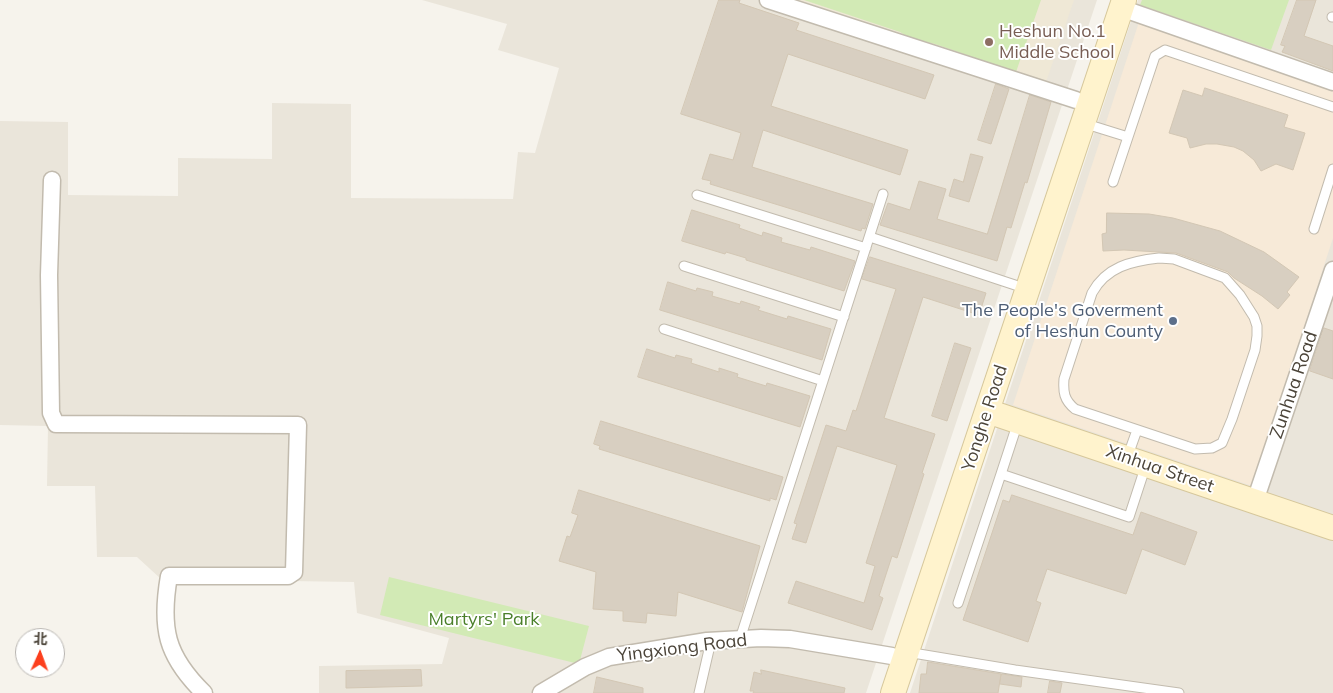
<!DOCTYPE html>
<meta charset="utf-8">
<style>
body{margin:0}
#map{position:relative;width:1333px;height:693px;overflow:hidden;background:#f6f3ec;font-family:Mulish,"Noto Sans SC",sans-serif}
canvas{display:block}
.north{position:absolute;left:15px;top:628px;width:50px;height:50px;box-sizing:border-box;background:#fff;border:1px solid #b7b4b0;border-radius:50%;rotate:2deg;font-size:14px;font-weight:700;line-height:20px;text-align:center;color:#4b4439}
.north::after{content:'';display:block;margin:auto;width:18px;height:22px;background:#fc3f1d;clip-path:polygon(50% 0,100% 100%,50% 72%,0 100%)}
</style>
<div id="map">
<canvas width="1333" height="693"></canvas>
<div class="north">北</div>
</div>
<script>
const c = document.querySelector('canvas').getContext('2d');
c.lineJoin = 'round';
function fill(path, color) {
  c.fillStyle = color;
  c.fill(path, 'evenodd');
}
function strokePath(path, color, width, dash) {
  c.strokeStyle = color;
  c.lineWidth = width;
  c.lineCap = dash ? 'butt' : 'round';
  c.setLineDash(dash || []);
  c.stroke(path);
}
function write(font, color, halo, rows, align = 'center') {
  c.font = font + ' Mulish,sans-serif';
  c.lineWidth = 4;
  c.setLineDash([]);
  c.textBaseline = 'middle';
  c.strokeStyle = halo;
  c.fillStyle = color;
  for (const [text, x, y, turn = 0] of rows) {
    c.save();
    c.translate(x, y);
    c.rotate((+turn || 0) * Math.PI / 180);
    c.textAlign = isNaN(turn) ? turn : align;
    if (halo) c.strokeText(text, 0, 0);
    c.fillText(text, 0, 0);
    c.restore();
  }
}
fill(new Path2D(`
 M422 0H1097L866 693H319V666L442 664 449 638 357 613 354 582 161 579 137 557H97L95 486H47L48 426 0 425V121L68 122V195L178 196V158L272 159V103L351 104V198L513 199 518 152 535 153 559 68 498 50 507 24Z
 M1138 0H1333V693H910Z`), '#eae5da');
fill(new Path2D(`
 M1139 22 1333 88V238L1252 486 1013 405Z`), '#f7ead8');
fill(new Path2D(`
 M793 0H1074L1045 85Z`), '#efe8d6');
fill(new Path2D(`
 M804 0H1041L1016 72 935 44 910 38 900 32Z
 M1142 0H1289L1271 50 1140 5Z
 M389 577 589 626 579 664 380 615Z`), '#d2eab5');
const building = new Path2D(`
 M719 0H740L739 3 799 23 796 30 934 75 925 99 788 54 771 106 908 150 900 175 763 130 752 167 873 204 865 229 862 228 861 231 798 211 710 184 711 181 702 179 710 154 733 160 741 133 681 114Z
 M1297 0H1316L1304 36 1333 46V71L1282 52 1285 46 1281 45Z
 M996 84 1009 89 991 144 978 140Z
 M1205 88 1288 115 1284 127 1305 133 1293 170 1276 164 1261 171 1254 160 1243 151 1234 147 1217 144H1206L1190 148 1187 138 1169 133 1183 90 1202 96Z
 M1030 95 1051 102 1027 183 1025 182 1011 228 1007 227 997 261 880 225 888 203 910 210 919 181 946 189 937 219 987 234Z
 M971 154 983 157 969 202 949 196 954 179 963 182Z
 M692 210 740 225 739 228 762 236 763 232 782 238 781 242 810 250 811 247 855 261 844 291 746 260V258L726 252 725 254 682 241Z
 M1107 213 1149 214 1173 218 1220 231 1264 252 1299 277 1287 292 1290 295 1278 309 1262 296 1234 278 1228 272 1176 253 1124 250 1103 251 1102 234 1106 233Z
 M870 257 986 293 979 315 923 297 884 418 935 434 922 473 924 474 897 558 892 556 879 596 883 598 872 630 788 603 796 581 864 603 875 566 866 563 897 465 837 446 806 543 792 539 797 524 794 523 826 425 846 431 853 410 856 411 896 289 862 279Z
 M668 282 696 291 697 288 713 292 712 296 740 304 741 301 760 307 758 310 787 319 788 316 831 329 822 360 660 310Z
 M1324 328 1333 331V379L1310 371Z
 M955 343 971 348 947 421 932 416Z
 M647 349 675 358 676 355 692 359 691 363 719 372V368L738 374 737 377 766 386 767 383 810 396 800 427 638 377Z
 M601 421 783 477 776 500 770 498V501L599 449 600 446 594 444Z
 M579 490 760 546 742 612 678 592 676 616 647 613 646 623 623 621V611L593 609 596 572 559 561 567 536 570 537 578 515 572 513Z
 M1012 495 1133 535 1141 512 1197 532 1185 565 1142 549 1126 594 1047 569 1036 601 1041 603 1028 642 963 620 1003 500 1009 502Z
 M928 662 1001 674 998 693H919L921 674H926Z
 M421 670 422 686 346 688V671Z
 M761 670 845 688 844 693H753L754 691H750L754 672 761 674Z
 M1002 674 1022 677 1021 687 1000 684Z
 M597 677 643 688V693H594Z
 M1050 681 1062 683 1060 693H1048Z`);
fill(building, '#d8cfc1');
strokePath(building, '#d3c7b4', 1);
const lane = new Path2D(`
 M1332 17H1333
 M1083 123 1128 137
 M1113 182 1155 56 1165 50 1333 107
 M697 195 866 248
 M1314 229 1333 169
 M870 237 1015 285
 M1159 258 1174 259 1225 278 1240 295 1254 317 1257 326V336L1255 350 1232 419 1222 443 1212 448 1195 449 1075 409C1064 400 1063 392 1064 379L1092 293C1106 267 1131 261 1159 258Z
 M684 266 844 317
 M664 329 823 381
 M1127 458 1137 430
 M1001 474 1018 422
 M958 603 1001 474 1129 517 1146 465
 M740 639 883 194
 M907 652 1015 670 1179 693
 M699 693 711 641`);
const street = new Path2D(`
 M768 0 1076 100
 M1121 8 1333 82
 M52 180 49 275 51 413 56 424 298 425 294 572 288 576H169C160 628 166 656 204 693
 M1255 501 1333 270
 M541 693 585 667 609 657 707 641 761 638 790 639 892 656`);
const secondary = new Path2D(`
 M987 411 1333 528
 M893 693 1124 0`);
strokePath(lane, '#c2bbae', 11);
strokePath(street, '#c2bbae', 19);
strokePath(secondary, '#d6c79b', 26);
strokePath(lane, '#fff', 9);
strokePath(street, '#fff', 16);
strokePath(secondary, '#fff3cd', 24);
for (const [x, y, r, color] of [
 [989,42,5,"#8d6e63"],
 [1173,321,5,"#5c6f8a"]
]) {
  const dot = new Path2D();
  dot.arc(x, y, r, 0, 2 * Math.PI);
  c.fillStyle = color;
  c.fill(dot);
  strokePath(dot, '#fff', 2);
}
write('18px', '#785e54', '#fff', [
 ["Heshun No.1",999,32],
 ["Middle School",999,53]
], 'left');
write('18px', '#4e5e75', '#fff', [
 ["The People's Goverment",1163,311],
 ["of Heshun County",1163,332]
], 'right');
write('18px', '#4b4439', '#fff', [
 ["Zunhua Road",1294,385,-71],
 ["Yonghe Road",985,418,-72],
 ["Xinhua Street",1160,469,19],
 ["Yingxiong Road",682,648,-7]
]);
write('18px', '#4a7f2a', '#fff', [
 ["Martyrs' Park",484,620]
]);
</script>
